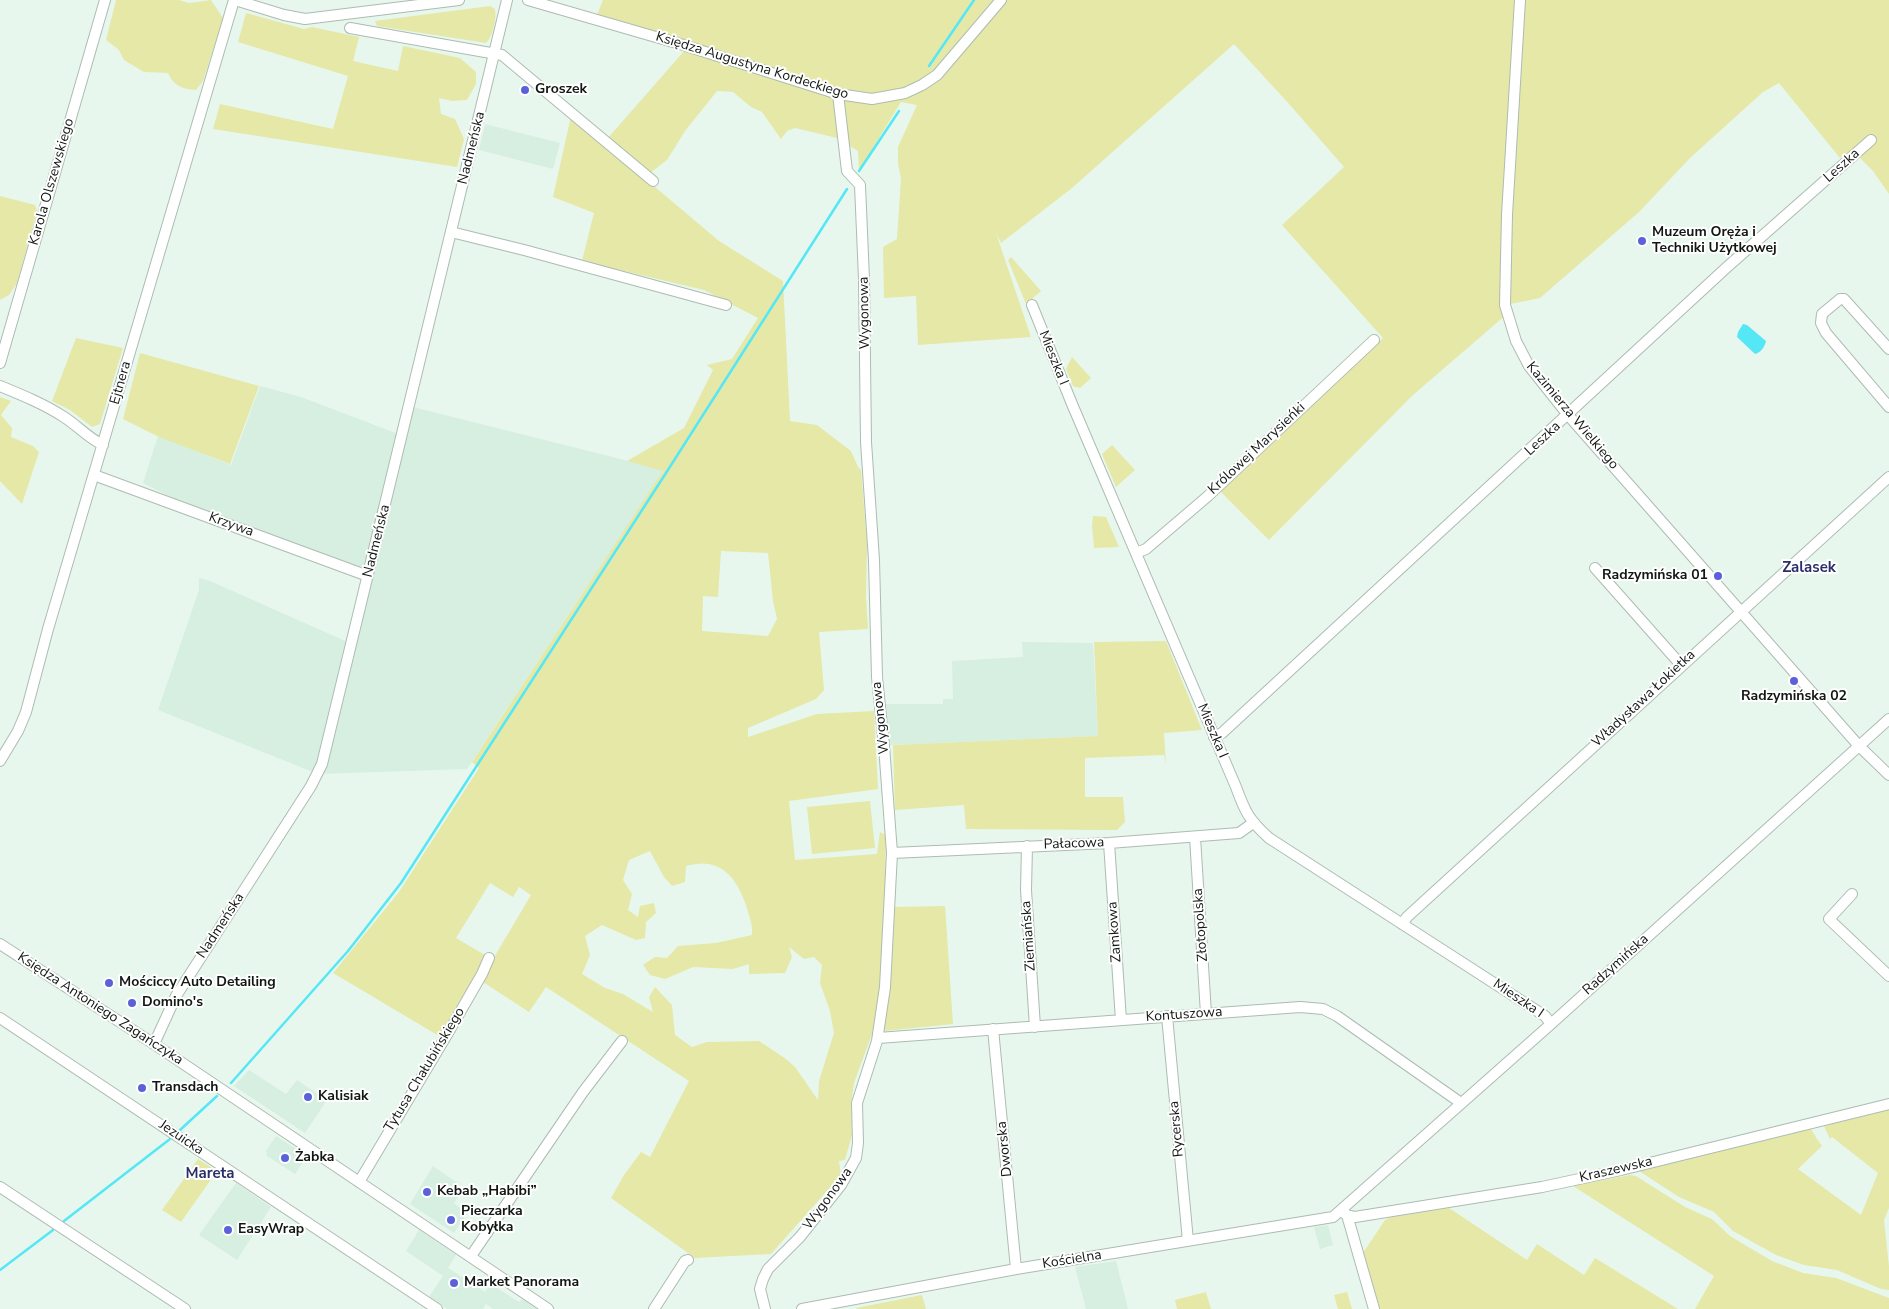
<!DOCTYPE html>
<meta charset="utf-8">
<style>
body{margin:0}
canvas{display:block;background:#e7f7ed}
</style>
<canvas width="1889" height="1309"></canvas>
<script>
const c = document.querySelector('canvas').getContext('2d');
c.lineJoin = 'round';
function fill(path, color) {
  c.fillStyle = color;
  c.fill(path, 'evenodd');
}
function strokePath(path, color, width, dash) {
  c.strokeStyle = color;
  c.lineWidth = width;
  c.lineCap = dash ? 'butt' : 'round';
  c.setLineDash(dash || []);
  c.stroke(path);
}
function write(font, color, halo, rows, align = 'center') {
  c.font = font + ' "Nunito Sans",sans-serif';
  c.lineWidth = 4;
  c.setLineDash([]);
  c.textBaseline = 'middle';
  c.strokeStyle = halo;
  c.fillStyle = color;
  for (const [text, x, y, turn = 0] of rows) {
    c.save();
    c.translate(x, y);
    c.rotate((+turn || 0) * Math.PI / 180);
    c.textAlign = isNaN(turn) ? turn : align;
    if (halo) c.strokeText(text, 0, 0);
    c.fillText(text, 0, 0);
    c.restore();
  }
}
fill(new Path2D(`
 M485 124 560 143 553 169 479 150Z
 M260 386 301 397 401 435 409 406 664 470 467 769 318 774 158 710 199 590V578L210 581 352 644 368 574 212 518 143 483 158 436 231 465Z
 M1022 642 1093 643 1098 736 889 745 885 704H943V699H953L952 661 1023 657Z
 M249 1070 286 1094 297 1080 327 1100 305 1133 234 1086Z
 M276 1136 307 1156 295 1174 267 1156 266 1151Z
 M433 1166 459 1184 455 1190 460 1194 454 1203 467 1214 454 1233 410 1204Z
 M236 1183 271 1207 237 1260 199 1235Z
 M1328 1225 1333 1245 1320 1249 1314 1227Z
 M419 1230 456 1255 448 1268 485 1292 491 1284 519 1302 522 1299 537 1309H493L486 1304 483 1309H447L429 1297 443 1276 406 1251Z
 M1116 1261 1128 1309H1086L1075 1267Z`), '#d7efe0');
fill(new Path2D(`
 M116 0H179L189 3 211 0 223 18 203 81 196 90C182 89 174 86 168 73L144 72 124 60 119 50 106 40Z
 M603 0H1889V194L1873 171 1852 150 1840 158 1779 83 1763 92 1690 158 1639 212 1540 298 1505 305 1507 314 1413 395 1269 540 1220 491 1383 338 1282 225 1344 167 1290 105 1234 44 1072 188 1001 243 996 233 1031 337 918 345 916 296 884 298 883 247 897 239 901 178 898 164V147L917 105 901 102 859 171 858 151 837 138 795 128 787 131 781 139 762 112 751 107 733 92 717 91 685 131 667 160 650 173 607 139 692 42 597 15Z
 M490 6 495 9C497 18 493 36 486 43L377 26 375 21Z
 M246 13 304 29 312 27 359 37 353 61 398 71 403 46 460 58 476 72V84L467 100 452 101 439 98 441 114 455 119 464 139 457 167 213 129 220 104 333 129 348 76 238 42Z
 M571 116 719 241 783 281 790 421 817 425 851 451 858 467 861 470 867 543 866 597 868 629 819 632 824 690 816 699 748 728V737L817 714 874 711 878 789 789 801 795 860 877 854 880 832 886 835 885 876 895 907 945 906 953 1024 884 1031 875 1026 854 1083 851 1104 852 1135 845 1160 839 1161 841 1175 771 1254 695 1258 611 1198 624 1175 641 1152 650 1157 689 1081 546 987 529 1012 483 982 496 954 531 895 519 887 513 897 490 883 456 938 485 955 478 970 439 1036 333 973 399 892 479 768 472 762 663 471 627 461 684 428 713 370 707 365 732 359 758 318 704 290 582 261 594 213 553 197ZM721 551 768 553 773 601 777 619 768 636 702 631 703 596 718 597ZM650 851 664 877 672 886 685 882 686 866C719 856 736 876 746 905 749 916 753 924 752 935L716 943 678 946 667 958 655 957 643 965 650 975 665 979 693 967 733 969 749 964V974L785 973 792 957 789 947 804 959 814 957 822 965 820 983 830 1011 834 1033 819 1081 818 1100 795 1067 786 1059 759 1041 707 1042 692 1047 675 1035 672 1005 655 987 649 997 653 1012 623 994 605 988 582 974 590 955 585 936 602 925 636 940 645 938 646 922 656 913 654 903 640 906 638 917 628 910 632 894 623 880 629 860Z
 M0 196 35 205 37 211 17 283 9 295 0 300Z
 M1011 257 1041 291 1026 304 1008 260Z
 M76 338 123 348 100 424 92 427 70 410 52 401Z
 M140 353 259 386 230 464 159 437 123 419Z
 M1072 357 1091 378 1080 388 1073 386 1066 369Z
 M0 397 11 401 1 415 12 428 11 437 33 446 39 452 22 504 0 481Z
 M1112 445 1135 470 1116 487 1102 454Z
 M1093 516 1106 517 1119 547 1094 548 1092 525Z
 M1166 641 1202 730 1164 733 1166 764 1164 755 1085 758V797H1123L1125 822 1117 830 966 829 964 805 895 810 893 745 1098 736 1094 642Z
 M870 801 875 848 812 854 807 807Z
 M1889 1108V1208L1884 1220 1889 1267V1290L1881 1289 1837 1270 1804 1265 1776 1255 1733 1231 1714 1212 1679 1197 1639 1171 1811 1129 1817 1139 1822 1146 1798 1169 1861 1215 1878 1173 1832 1137 1830 1139 1824 1126Z
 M198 1159 217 1171 181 1222 162 1210Z
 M1630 1175 1636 1176 1685 1207 1712 1219 1730 1236 1772 1261 1803 1273 1836 1278 1889 1298V1309H1695L1714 1276 1573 1186Z
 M1449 1208 1527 1260 1537 1244 1584 1275 1595 1258 1678 1309H1380L1363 1253 1385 1220 1391 1217Z
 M1206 1292 1211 1309H1177L1175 1300Z
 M1347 1292 1352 1309H1338L1334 1295Z
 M922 1295 926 1309H857L856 1308Z`), '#e5e8a7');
fill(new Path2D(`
 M1743 324 1747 325 1766 341C1765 346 1761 353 1755 354L1737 337 1738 332Z`), '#56e7f7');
strokePath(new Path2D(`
 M929 66 974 0
 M859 171 899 111
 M231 1083 348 951 401 883 666 473 847 189
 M180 1130 217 1096
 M64 1221 170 1139
 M0 1270 53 1230`), '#56e7f7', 2.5);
const minor = new Path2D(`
 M235 0 284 15 305 19 459 0
 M528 0 680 44 838 94 872 99 905 93 922 85 937 75 1001 0
 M1520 0 1507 215 1505 305 1516 341 1529 366 1568 415 1859 746 1889 775
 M350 28 502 55 653 181
 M451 232 524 250 726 305
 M1032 305 1072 404 1236 787C1245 812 1249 820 1269 838L1545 1016 1551 1024
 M1889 349 1844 299H1840L1822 314 1821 323 1826 333 1889 407
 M0 363 105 0
 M0 386C22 395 44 404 64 417 78 426 88 438 103 445
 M94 475 368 576
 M1136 553 1146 549 1208 496 1374 340
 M1595 568 1681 665
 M1214 737 1222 733 1726 268 1871 140
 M0 761 18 731 26 712 48 629 234 0
 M1195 837 1206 1014
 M1109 843 1121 1020
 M1027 846 1026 890 1035 1027
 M892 853 1109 843 1239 833 1253 823
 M1852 894 1829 919 1889 976
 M1402 924 1407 917 1889 477
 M0 944 154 1044 548 1309
 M1167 1016 1188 1241
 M0 1018 437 1309
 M993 1029 1016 1269
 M878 1038 1300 1007 1323 1009 1337 1016 1461 1103
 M154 1044 176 996 311 786 322 764 507 0
 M359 1182 448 1033 482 974 489 958
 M0 1187 185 1309
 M1341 1211 1347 1215 1355 1217 1542 1187 1621 1170 1889 1104
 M1347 1215 1374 1309
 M471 1256 583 1092 622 1041
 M654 1309 685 1261 688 1260
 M765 1309 760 1289 763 1279 768 1269 800 1237 841 1185 856 1158 858 1143 857 1103 877 1041 885 987 892 853 884 746 877 677 874 560 866 442 864 279 860 185 847 171 838 94
 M802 1309 1016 1269 1333 1217 1551 1024 1889 719`);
strokePath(minor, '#adbcb2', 12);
strokePath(minor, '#fff', 10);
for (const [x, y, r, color] of [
 [525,90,5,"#5a61d9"],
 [1642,241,5,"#5a61d9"],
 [1718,576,5,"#5a61d9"],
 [1794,681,5,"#5a61d9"],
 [109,983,5,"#5a61d9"],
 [132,1003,5,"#5a61d9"],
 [142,1088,5,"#5a61d9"],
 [308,1097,5,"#5a61d9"],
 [285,1158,5,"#5a61d9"],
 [427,1192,5,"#5a61d9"],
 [451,1220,5,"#5a61d9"],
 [228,1230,5,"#5a61d9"],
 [454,1283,5,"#5a61d9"]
]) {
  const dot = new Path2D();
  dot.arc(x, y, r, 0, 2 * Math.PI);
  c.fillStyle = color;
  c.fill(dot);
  strokePath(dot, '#fff', 2);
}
write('14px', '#111713', '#fff', [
 ["Księdza Augustyna Kordeckiego",752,66,17],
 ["Nadmeńska",472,148,-76],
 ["Leszka",1842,166,-42],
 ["Karola Olszewskiego",52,182,-74],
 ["Wygonowa",865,313,-91],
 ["Mieszka I",1053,358,68],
 ["Ejtnera",121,383,-74],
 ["Kazimierza Wielkiego",1572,416,50],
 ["Leszka",1543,439,-43],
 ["Królowej Marysieńki",1257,449,-43],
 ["Krzywa",231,525,20],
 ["Nadmeńska",377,541,-76],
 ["Władysława Łokietka",1644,699,-43],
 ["Wygonowa",881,718,-96],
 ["Mieszka I",1212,731,67],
 ["Pałacowa",1074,844,-2],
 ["Złotopolska",1201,925,-94],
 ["Nadmeńska",221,926,-57],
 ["Zamkowa",1115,932,-94],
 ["Ziemiańska",1029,936,-94],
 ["Radzymińska",1616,965,-42],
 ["Mieszka I",1518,999,34],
 ["Księdza Antoniego Zagańczyka",100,1009,33],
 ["Kontuszowa",1184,1015,-4],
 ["Tytusa Chałubińskiego",425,1070,-59],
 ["Rycerska",1177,1129,-95],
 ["Jezuicka",181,1138,34],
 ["Dworska",1005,1149,-96],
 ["Kraszewska",1616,1170,-13],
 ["Wygonowa",828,1199,-54],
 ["Kościelna",1072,1260,-9]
]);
write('bold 14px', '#111713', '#fff', [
 ["Groszek",535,90],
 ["Muzeum Oręża i",1652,233],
 ["Techniki Użytkowej",1652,249],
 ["Radzymińska 01",1708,576,"right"],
 ["Radzymińska 02",1794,697,"center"],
 ["Mościccy Auto Detailing",119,983],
 ["Domino's",142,1003],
 ["Transdach",152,1088],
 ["Kalisiak",318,1097],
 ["Żabka",295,1158],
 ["Kebab „Habibi”",437,1192],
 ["Pieczarka",461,1212],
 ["Kobyłka",461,1228],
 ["EasyWrap",238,1230],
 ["Market Panorama",464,1283]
], 'left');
write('bold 15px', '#292e68', '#fff', [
 ["Zalasek",1809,568],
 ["Mareta",210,1174]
]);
</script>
